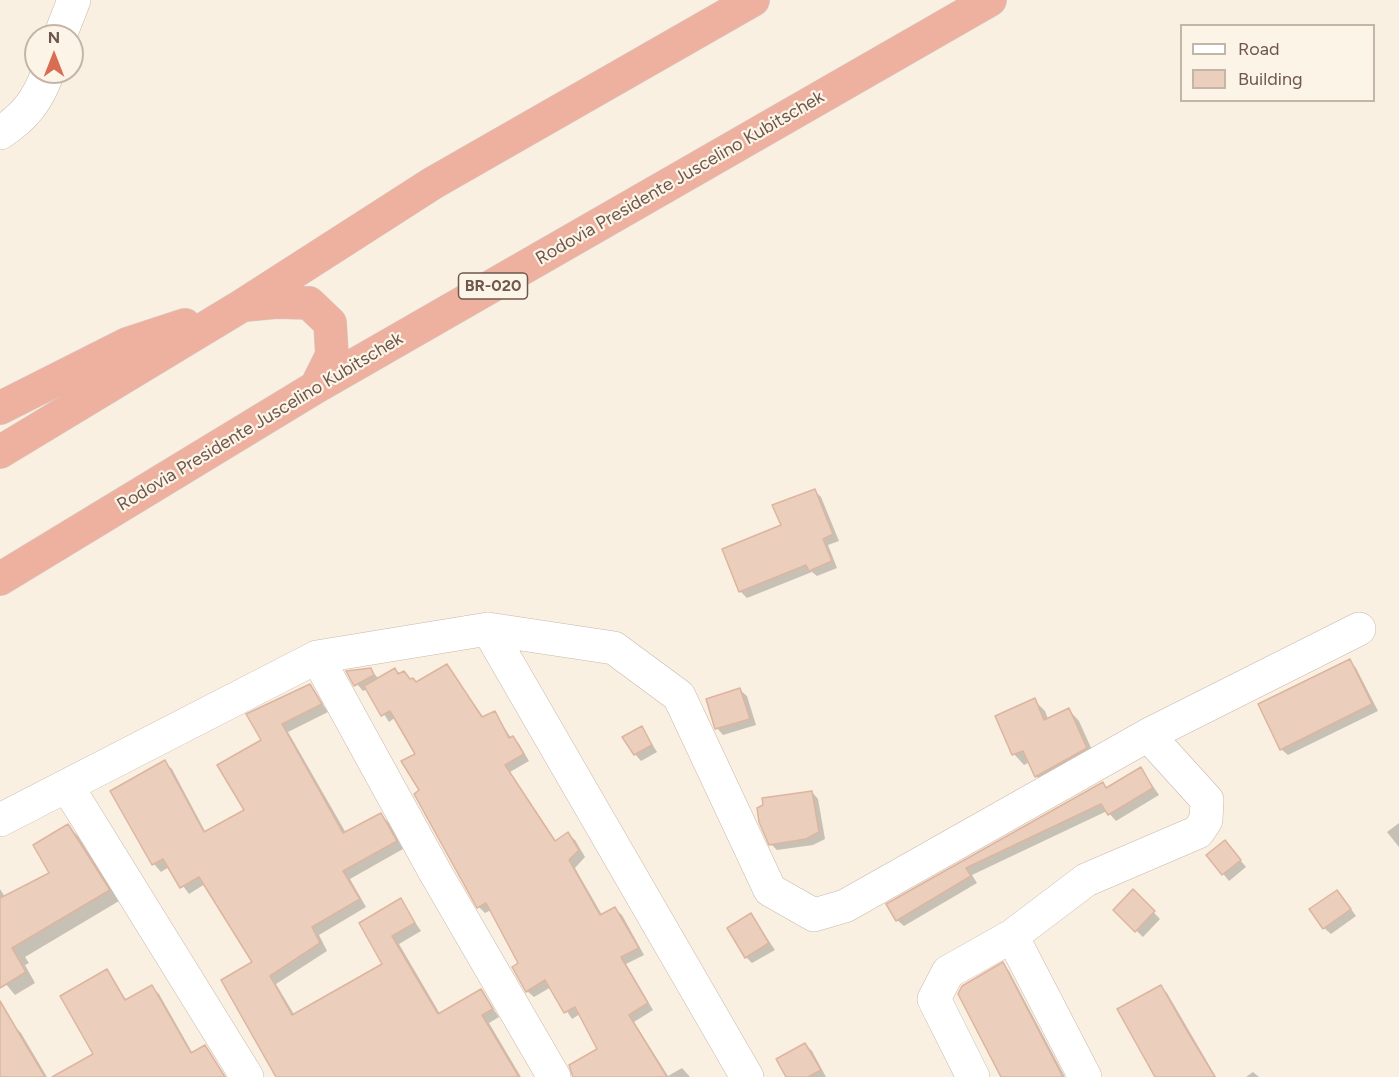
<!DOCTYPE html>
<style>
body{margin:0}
#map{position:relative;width:1399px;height:1077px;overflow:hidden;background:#f9f0e2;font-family:Figtree,sans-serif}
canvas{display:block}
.legend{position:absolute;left:1180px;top:24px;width:195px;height:78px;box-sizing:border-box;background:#fdf4e8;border:2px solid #c4b5a9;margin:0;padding:8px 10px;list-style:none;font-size:18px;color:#6e574b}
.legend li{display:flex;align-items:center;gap:12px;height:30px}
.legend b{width:30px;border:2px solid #c4b5a9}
.north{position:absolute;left:24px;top:24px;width:60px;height:60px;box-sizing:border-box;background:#fdf4e8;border:2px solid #c4b5a9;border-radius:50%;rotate:0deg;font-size:16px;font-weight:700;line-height:24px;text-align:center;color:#6e574b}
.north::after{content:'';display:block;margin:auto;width:21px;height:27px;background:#d86d53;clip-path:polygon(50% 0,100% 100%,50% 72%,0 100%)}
</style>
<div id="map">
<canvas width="1399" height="1077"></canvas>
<ul class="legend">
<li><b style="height:8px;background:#fff"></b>Road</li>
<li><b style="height:16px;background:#eccebd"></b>Building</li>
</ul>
<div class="north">N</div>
</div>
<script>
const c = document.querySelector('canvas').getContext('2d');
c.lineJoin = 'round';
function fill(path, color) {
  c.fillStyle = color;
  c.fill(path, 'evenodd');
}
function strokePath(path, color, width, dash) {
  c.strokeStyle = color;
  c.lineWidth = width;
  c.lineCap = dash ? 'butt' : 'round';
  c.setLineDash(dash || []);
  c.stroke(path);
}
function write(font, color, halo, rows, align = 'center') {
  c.font = font + ' Figtree,sans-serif';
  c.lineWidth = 4.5;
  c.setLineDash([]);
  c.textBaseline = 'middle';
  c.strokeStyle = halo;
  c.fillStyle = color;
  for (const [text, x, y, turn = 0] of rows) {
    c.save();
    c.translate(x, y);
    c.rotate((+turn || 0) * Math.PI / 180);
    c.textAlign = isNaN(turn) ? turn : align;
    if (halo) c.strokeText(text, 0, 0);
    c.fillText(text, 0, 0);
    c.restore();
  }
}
fill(new Path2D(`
 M814 490 821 497 839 541 828 545 837 568 817 576 812 572 747 598 740 591 783 526Z
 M1350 661 1356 668 1378 711 1288 755 1281 749Z
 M447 666 484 718 495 713 511 738 519 744 529 761 510 772 556 841 568 834 575 840 585 857 575 868 602 915 615 909 622 915 644 955 626 964 653 1010 634 1022 668 1076 682 1068 690 1077H582L599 1050 580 1014 572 1019 551 987 534 997 527 991 520 964 491 910 485 913 479 907 421 791 417 754 396 717 389 722 368 689 363 691 357 684 371 670 379 679 395 670 417 683Z
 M310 686 328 712 288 732 346 833 381 815 389 823 403 849 350 879 366 907 319 935 327 951 276 984 295 1016 384 965 400 900 421 931 399 944 440 1014 481 991 499 1017 489 1023 521 1077H279L254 963 205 884 189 894 169 867 161 872 154 864 112 792 164 762 172 769 206 833 246 811 263 741Z
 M740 690 747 696 756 725 723 735 717 728Z
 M1034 700 1045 711 1048 719 1069 710 1079 721 1096 759 1047 787 1036 776 1030 762 1024 765 1014 754Z
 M642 728 657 752 641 761 635 754Z
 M1141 769 1159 795 1116 821 1107 811 972 875 977 883 904 926 897 920 888 905 1103 784 1107 788Z
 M812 792 818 799 825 839 813 845 777 850 771 844Z
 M1399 823V847L1387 832Z
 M68 826 78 836 119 901 25 957 29 963 25 965 35 983 15 995 0 977V889L5 897 51 873Z
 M1225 842 1246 867 1229 881 1208 855Z
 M1133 891 1160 919 1143 937 1115 910Z
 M1343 898 1356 916 1331 934 1324 928Z
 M751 915 775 950 752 963 746 957Z
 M1003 964 1009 971 1065 1077H1003Z
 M106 971 127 1001 152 987 159 994 193 1054 205 1047 226 1077H57L96 1054Z
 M1161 987 1167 993 1216 1077H1156Z
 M13 1025 21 1033 47 1077H0V1033Z
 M805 1044 812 1051 826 1077H788Z
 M1253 1072 1259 1077H1246Z`), '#0003');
const building = new Path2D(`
 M815 489 833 534 823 539 832 561 809 571 806 565 739 592 722 549 781 525 772 505Z
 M1350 659 1372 704 1280 750 1258 704Z
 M447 664 482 717 495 711 509 738 513 736 524 754 505 765 555 841 568 832 579 850 569 860 600 915 615 907 639 948 621 957 648 1003 629 1015 667 1077H573L569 1065 597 1049 575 1007 564 1013 545 980 526 992 512 967 518 963 486 903 477 908 414 794 419 790 401 761 415 754 390 711 381 716 364 686 395 668 398 674 404 671 410 679 413 678 416 682Z
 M371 668 374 675 354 686 346 671Z
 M310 684 322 704 282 724 343 833 381 813 397 841 343 871 360 899 312 927 320 943 270 976 292 1015 382 964 359 923 401 898 415 923 392 936 438 1014 481 989 493 1009 482 1015 519 1077H276L221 980 252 962 199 877 180 888 163 859 152 865 110 791 165 760 204 832 244 810 217 765 261 740 246 714Z
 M740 688 750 719 715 729 706 699Z
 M1035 698 1044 720 1069 708 1087 748 1035 777 1023 751 1012 755 995 716Z
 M642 726 652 745 634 755 622 737Z
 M1141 767 1153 788 1108 815 1101 804 966 868 971 876 896 921 886 904 1103 782 1106 788Z
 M812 791 819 832 806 839 769 845 759 822 757 808 763 805 762 798Z
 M68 824 110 890 12 948 26 972 0 988V898L49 873 33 845Z
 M1225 840 1241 860 1222 875 1206 855Z
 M1133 889 1155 911 1135 932 1113 910Z
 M1337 890 1351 909 1323 929 1309 909Z
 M751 913 769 943 745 958 727 928Z
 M1003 962 1041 1035 1063 1077H1001L958 994 962 986Z
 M107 969 125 1000 152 985 191 1053 205 1045 225 1077H52L93 1054 60 996Z
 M1161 985 1183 1024 1215 1077H1155L1117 1009Z
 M0 1001 20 1035 45 1077H0Z
 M805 1043 821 1070 808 1077H786L776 1059Z`);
fill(building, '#eccebd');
strokePath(building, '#ddb59f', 1.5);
const minor = new Path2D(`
 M60 36 74 0
 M0 133C25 117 38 100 48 72
 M488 629 747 1077
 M317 657 435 872 554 1077
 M67 786 247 1077
 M0 820 317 657 488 629 614 648 679 696 770 890 814 915 845 906 1148 735 1359 629
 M1012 936 1085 1077
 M973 1077 934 999 948 972 1012 936 1086 880 1198 832 1206 820 1207 800 1148 735`);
const highway = new Path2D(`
 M245 305 277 302 309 303 330 323 332 355 316 387
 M0 408 127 344 185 325
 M0 452 243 305 433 183 753 0
 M0 579 316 387 990 0`);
strokePath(minor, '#c8b7aa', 34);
strokePath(highway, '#d6d0cd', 34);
strokePath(minor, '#fff', 33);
strokePath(highway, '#eeb19f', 33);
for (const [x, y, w] of [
 [493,286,69]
]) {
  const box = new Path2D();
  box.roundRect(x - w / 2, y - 13, w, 26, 4.5);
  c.fillStyle = '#fdf4e8';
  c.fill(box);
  strokePath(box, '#6e574b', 1.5);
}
write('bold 16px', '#6e574b', null, [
 ["BR-020",493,286]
]);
write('18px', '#6e574b', '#fdf4e8', [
 ["Rodovia Presidente Juscelino Kubitschek",680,178,-30],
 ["Rodovia Presidente Juscelino Kubitschek",260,422,-31]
]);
</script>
